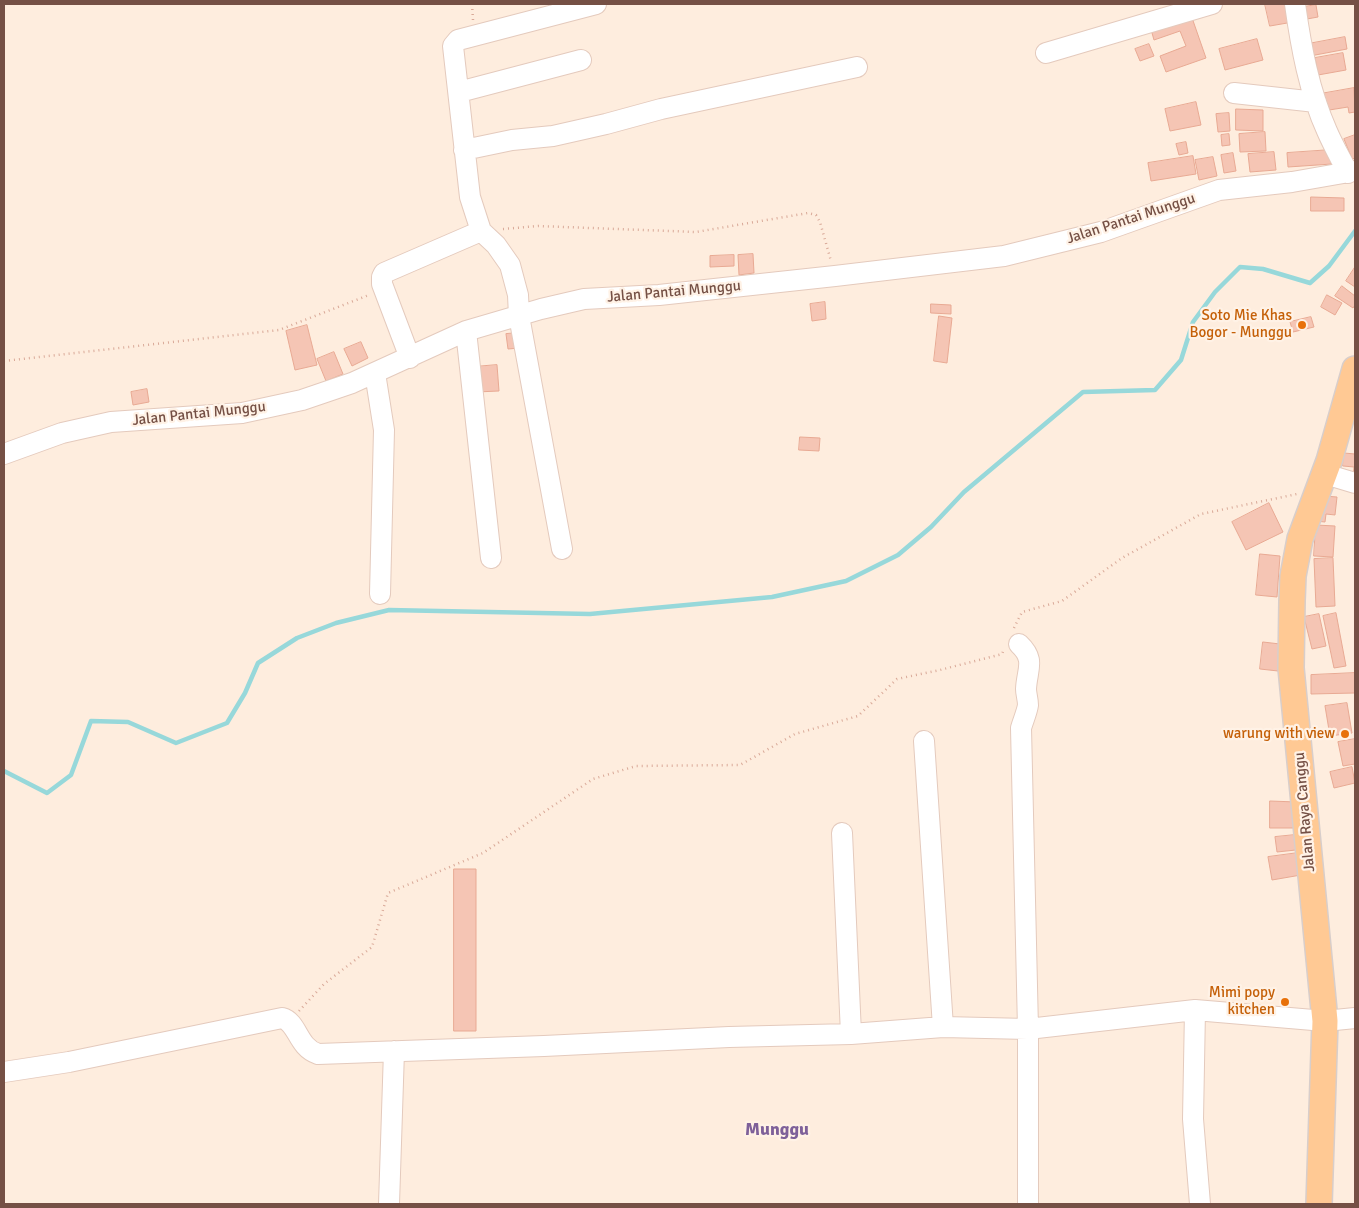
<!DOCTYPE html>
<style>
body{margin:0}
#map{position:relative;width:1359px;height:1208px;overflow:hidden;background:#feedde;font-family:Signika,sans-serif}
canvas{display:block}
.frame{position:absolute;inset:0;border:5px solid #755045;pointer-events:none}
</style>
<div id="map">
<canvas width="1359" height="1208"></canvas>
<div class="frame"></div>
</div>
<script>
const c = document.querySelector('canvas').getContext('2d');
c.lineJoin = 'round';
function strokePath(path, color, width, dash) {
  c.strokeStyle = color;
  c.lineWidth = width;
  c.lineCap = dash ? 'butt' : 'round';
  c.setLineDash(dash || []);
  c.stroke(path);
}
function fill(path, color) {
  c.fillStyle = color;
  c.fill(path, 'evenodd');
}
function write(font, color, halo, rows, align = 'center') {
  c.font = font + ' Signika,sans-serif';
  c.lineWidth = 4.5;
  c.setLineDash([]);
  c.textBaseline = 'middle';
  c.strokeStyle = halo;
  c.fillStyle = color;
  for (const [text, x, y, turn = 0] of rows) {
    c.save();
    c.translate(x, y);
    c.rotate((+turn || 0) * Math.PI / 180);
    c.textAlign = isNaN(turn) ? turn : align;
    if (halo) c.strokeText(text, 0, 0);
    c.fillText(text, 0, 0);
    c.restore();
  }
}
strokePath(new Path2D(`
 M4 771 47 793 71 775 91 721 128 722 176 743 227 723 245 693 258 663 297 638 336 623 389 610 590 614 772 597 846 581 898 555 931 527 964 492 1083 392 1155 390 1181 360 1193 322 1215 292 1240 267 1263 269 1310 283 1329 266 1355 231`), '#97d8da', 4.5);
const building = new Path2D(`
 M1265 4H1289L1293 22 1270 26Z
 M1316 5 1318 17 1307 19 1304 7Z
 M1190 12 1206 58 1166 72 1160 56 1186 46 1180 31 1154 40 1150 26Z
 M1345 37 1347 49 1310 56 1308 44Z
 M1257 39 1263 60 1225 70 1219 49Z
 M1149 44 1154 56 1140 61 1135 49Z
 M1343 53 1346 70 1318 75 1315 58Z
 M1354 88 1355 112 1349 113 1348 107 1323 111 1320 94Z
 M1196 102 1201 125 1170 131 1165 109Z
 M1236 109 1263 110V131L1236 130Z
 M1229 113 1230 131 1218 132 1216 114Z
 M1265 132 1266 151 1240 152 1239 134Z
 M1229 134 1230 145 1222 146 1221 135Z
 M1355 135V158L1352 159 1344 139Z
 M1186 142 1188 153 1179 155 1176 144Z
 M1331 150 1332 164 1288 167 1287 153Z
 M1274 152 1276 170 1250 172 1248 154Z
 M1233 153 1236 171 1224 173 1221 155Z
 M1193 156 1196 174 1151 181 1148 163Z
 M1213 157 1217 176 1199 180 1195 160Z
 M1311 197 1344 198V211H1311Z
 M753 254 754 273 739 275 738 255Z
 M734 255V266L710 267V256Z
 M1355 267V287L1346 281Z
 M1342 286 1355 296V305L1353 308 1335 296Z
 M1327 295 1342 303 1335 315 1321 307Z
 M825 302 826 319 812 321 810 304Z
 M931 304 951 305V314L931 313Z
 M939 316 952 318 947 363 934 361Z
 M1311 317 1314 327 1293 332 1290 322Z
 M307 325 317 365 295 370 286 331Z
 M518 333 520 348 508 349 506 334Z
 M361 342 368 358 352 366 344 349Z
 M334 352 343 374 326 381 317 359Z
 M497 365 499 391 476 392 474 367Z
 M147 389 149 402 133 405 131 392Z
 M800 437 820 438 819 451 799 450Z
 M1344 453 1355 454V481H1353L1354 467 1343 466Z
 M1324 496 1337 497 1335 515 1326 514 1325 522 1315 521Z
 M1269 503 1283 532 1246 550 1232 522Z
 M1316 525 1335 526 1333 557 1314 556Z
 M1260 554 1280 556 1277 597 1256 595Z
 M1333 558 1335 606 1316 607 1314 559Z
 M1336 613 1346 666 1334 668 1323 616Z
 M1319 614 1326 646 1312 649 1304 617Z
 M1263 642 1280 644 1278 671 1260 669Z
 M1355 673V693L1311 694V675Z
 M1347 703 1352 733 1330 736 1325 706Z
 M1355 739V764L1343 766 1338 742Z
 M1352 767 1355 783 1334 788 1330 772Z
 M1270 801 1297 802V828H1270Z
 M1295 835 1296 850 1277 852 1275 837Z
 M1298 853 1301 875 1272 880 1268 857Z
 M454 869H476V1031H454Z`);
fill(building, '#f5c5b4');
strokePath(building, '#e8a993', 1);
const minor = new Path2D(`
 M1295 4C1301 47 1309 91 1327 131 1333 145 1341 159 1348 173
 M1046 53 1212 4
 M459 92 581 60
 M1234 93 1316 102
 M464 150 512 140 553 136 606 124 661 109 857 67
 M466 331 491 558
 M410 358 382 284V277L384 273 481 231
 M375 373 384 430 380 594
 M4 454 62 433 111 422 242 413 302 400 352 383 466 331 541 309 584 299 659 295 835 276 1004 256 1101 232 1219 190 1292 182 1355 171
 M1325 474 1355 483
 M562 549 519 316 518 295 510 265 496 245 481 231 470 197 453 46 458 40 596 4
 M1019 644C1036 660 1027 669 1026 689 1026 694 1028 699 1028 705 1027 712 1023 721 1021 728L1028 1029V1204
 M924 741 943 1027
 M842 833 851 1034
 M1195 1010 1193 1119 1200 1204
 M4 1072 69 1062 282 1018C298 1022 297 1047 318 1054L544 1046 729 1037 851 1034 943 1027 1028 1029 1195 1010 1325 1021 1355 1018
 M389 1204 394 1051`);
const major = new Path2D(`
 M1319 1204 1325 1021 1291 668 1292 601 1293 576 1300 539 1329 461 1355 369`);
strokePath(minor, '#e4cabd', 22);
strokePath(major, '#d8cecb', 28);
strokePath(new Path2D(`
 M472 4 473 20
 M503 229 538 226 696 232 808 213 816 215 820 222 831 261
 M4 361 279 330 369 295
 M1014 628 1022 612 1062 601 1122 558 1201 514 1297 494
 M299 1011 324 984 372 947 388 893 483 853 593 779 636 766 740 765 795 734 858 716 897 679 940 670 1002 654 1004 649`), '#d9a998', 2.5, [1, 4]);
strokePath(minor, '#fff', 20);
strokePath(major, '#ffc994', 25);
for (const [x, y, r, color] of [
 [1302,325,5,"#e8710a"],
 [1345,734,5,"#e8710a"],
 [1285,1002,5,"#e8710a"]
]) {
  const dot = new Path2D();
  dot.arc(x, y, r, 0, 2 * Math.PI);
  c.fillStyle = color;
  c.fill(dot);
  strokePath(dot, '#fff2e6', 2);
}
write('15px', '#755045', '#fff2e6', [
 ["Jalan Pantai Munggu",1131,219,-18],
 ["Jalan Pantai Munggu",674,292,-5],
 ["Jalan Pantai Munggu",199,414,-6],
 ["Jalan Raya Canggu",1305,812,-95]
]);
write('15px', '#c56008', '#fff2e6', [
 ["Soto Mie Khas",1292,316],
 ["Bogor - Munggu",1292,333],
 ["warung with view",1335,734],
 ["Mimi popy",1275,993],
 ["kitchen",1275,1010]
], 'right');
write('bold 18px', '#7e6099', '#fff2e6', [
 ["Munggu",777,1130]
]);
</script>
